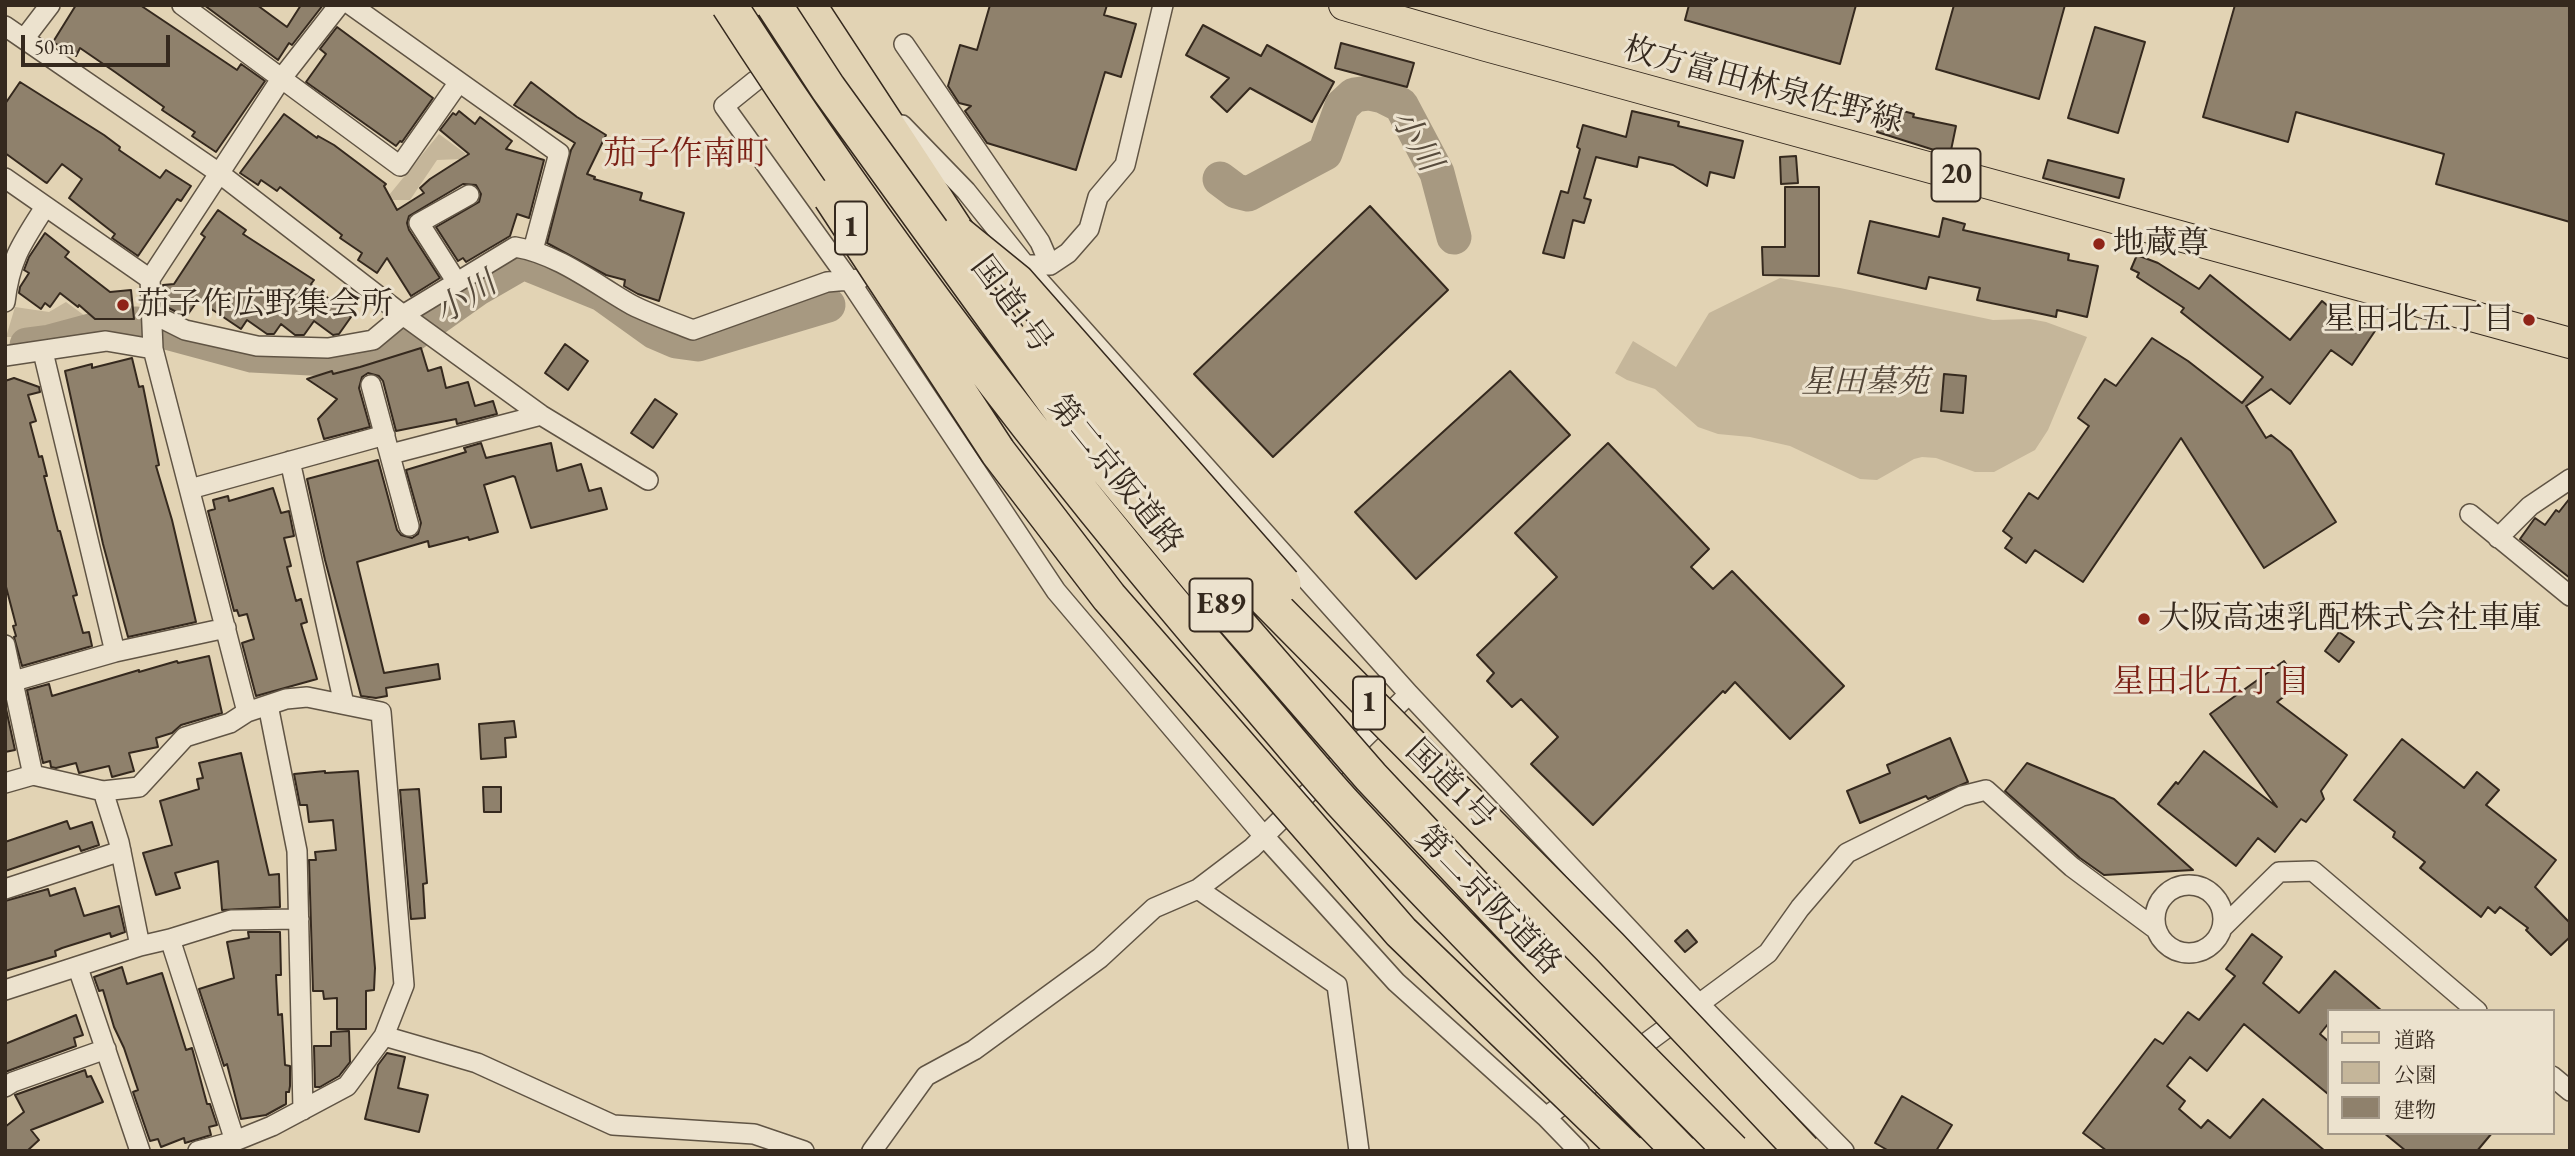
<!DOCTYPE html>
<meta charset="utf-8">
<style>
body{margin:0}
#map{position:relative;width:2575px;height:1156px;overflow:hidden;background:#e2d3b4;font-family:"EB Garamond","Noto Serif JP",serif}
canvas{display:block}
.frame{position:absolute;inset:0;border:7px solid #35291e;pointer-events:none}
.legend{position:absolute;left:2327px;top:1009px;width:228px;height:126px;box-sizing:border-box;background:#ece2ce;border:2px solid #a39888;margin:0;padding:9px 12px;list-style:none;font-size:21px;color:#35291e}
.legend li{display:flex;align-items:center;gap:14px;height:35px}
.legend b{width:35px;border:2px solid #a39888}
.scale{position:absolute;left:21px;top:35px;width:149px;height:32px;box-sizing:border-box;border:4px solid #35291e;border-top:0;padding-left:9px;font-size:21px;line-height:24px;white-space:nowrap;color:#35291e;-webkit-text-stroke:5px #ece2ce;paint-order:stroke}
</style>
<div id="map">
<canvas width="2575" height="1156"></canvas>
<div class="frame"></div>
<ul class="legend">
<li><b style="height:9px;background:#e2d3b4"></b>道路</li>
<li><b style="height:19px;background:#c5b69a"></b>公園</li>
<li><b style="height:19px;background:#8f816c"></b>建物</li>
</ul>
<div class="scale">50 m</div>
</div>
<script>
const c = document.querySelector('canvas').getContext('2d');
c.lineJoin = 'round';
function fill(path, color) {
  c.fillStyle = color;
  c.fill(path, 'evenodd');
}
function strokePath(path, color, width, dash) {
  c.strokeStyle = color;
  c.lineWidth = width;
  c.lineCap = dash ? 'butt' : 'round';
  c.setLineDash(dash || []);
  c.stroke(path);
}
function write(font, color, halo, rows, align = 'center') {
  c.font = font + ' "EB Garamond","Noto Serif JP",serif';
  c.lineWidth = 6;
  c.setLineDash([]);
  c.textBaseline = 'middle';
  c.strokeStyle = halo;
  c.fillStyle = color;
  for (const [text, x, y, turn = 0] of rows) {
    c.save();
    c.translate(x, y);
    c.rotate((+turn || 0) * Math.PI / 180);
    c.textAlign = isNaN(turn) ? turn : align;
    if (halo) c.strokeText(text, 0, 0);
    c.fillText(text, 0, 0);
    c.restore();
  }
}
fill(new Path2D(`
 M439 134 466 154 461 159 437 160 410 200H385Z
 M1780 278 1840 288 1993 320 2030 319 2046 322 2087 337 2048 430 2035 450 1994 472H1975L1936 458 1922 457 1914 459 1877 480 1860 479 1790 446 1750 437 1718 434 1698 427 1655 389 1627 380 1615 373 1633 341 1676 367 1709 313Z
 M66 302 92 321C72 322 70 327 53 333 37 337 23 337 6 337L15 307 49 312Z`), '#c5b69a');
strokePath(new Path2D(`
 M1220 179 1236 191 1248 194 1325 153 1342 106 1354 95 1369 93 1383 96 1401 105 1437 173 1454 237
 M27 345 50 342 113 325 137 324 252 355 330 359 373 352 391 343 406 339 478 288 523 262 602 294 655 332 676 341 698 344 828 305`), '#a79981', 35);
const building = new Path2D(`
 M76 5H140L237 70 241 64 265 81 216 152 192 136 195 132 162 110 164 107 115 72 80 48 76 56 53 42Z
 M204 5H257L287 27 301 5H323L292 45 289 43 278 60Z
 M990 5H1107L1104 15 1136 24 1121 77 1105 72 1076 170 987 143 965 111 971 106 959 103 948 86 960 45 977 50Z
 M1689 5H1856L1840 64 1685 20Z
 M1954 5H2065L2039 99 1936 69Z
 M2235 5H2570V222L2436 184 2444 154 2296 112 2288 142 2203 117Z
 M1203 25 1261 56 1267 45 1334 82 1312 122 1250 88 1227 112 1211 97 1229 78 1186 55Z
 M337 27 433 98 402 142 400 141 396 146 306 82 326 54 320 49Z
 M2095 27 2145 42 2118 133 2068 118Z
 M1341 43 1414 63 1407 87 1335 68Z
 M20 82 104 135 120 147 119 150 160 178 166 170 191 186 181 201 177 199 138 256 112 238 115 234 69 198 82 179 62 164 47 183 45 182 5 153V104Z
 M531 82 577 117 606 135 587 174 595 177 594 179 642 193 640 200 684 213 659 301 638 294 624 286 625 280 606 275 547 243 571 150 575 143 514 105Z
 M1885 106 1914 114 1913 117 1956 126 1950 155 1877 132Z
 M459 111 475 124 480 117 512 141 506 149 544 160 529 218 517 214 510 236 466 262 463 258 458 261 436 227 479 202 481 194 476 185 463 184 409 216 407 223 409 230 440 278 411 296 387 258 377 273 358 260 362 253 340 238 342 235 280 187 277 191 261 180 258 185 240 173 284 114 317 138 318 136 334 145 386 184 384 186 397 210 424 193 420 188 430 179 469 154 440 130 453 113 456 115Z
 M1632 111 1679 122 1678 126 1743 141 1734 178 1710 172 1707 186 1673 165 1639 157 1637 167 1596 157 1584 198 1591 200 1584 223 1573 220 1564 258 1543 253 1561 191 1568 193 1580 149 1577 147 1583 125 1626 137Z
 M1796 156 1798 183 1781 184 1780 157Z
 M2048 160 2124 179 2119 198 2043 178Z
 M1785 187H1819V276L1763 275 1762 247H1785Z
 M1370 206 1448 290 1273 457 1194 374Z
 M218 210 246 230 243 234 314 280 311 284 351 317 339 334 333 335 314 321 304 335H295L281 324 274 334H267L247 320 241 329 198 300 186 317 163 305V285L174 284 205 237 201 234Z
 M1943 218 1965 224 1963 230 2069 254 2068 260 2098 266 2087 317 2057 310 2056 317 1977 300 1980 288 1929 277 1926 289 1858 273 1870 221 1939 237Z
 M45 233 69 252 65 257 110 292 131 290 134 319H95L79 305 78 307 60 293 50 307 45 303 41 309 19 293 20 287 29 273 24 270 29 257Z
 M2137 255 2158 263 2199 289 2210 275 2290 340 2322 301 2357 330 2362 322 2375 331 2352 365 2331 350 2290 404 2271 389 2246 406 2266 438 2271 435 2291 451 2336 522 2264 568 2181 438 2083 582 2035 550 2026 563 2005 548 2012 538 2003 531 2029 493 2038 499 2089 426 2078 418 2105 379 2116 386 2152 338 2188 361 2242 403 2263 377 2181 312 2184 308 2137 277 2139 273 2131 269Z
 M565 344 588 361 568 390 545 373Z
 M421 348 428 371 441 367 446 388 468 382 475 406 493 401 497 414 457 424 456 419 396 431 383 381 379 376 368 373 362 377 359 388 370 427 324 439 318 419 337 399 307 379 332 371 333 374 360 367Z
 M132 358 139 387 143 386 159 465 156 466 172 520 196 622 128 637 103 544 65 371 92 364V368Z
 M1510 371 1570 435 1416 579 1355 512Z
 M1944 374 1966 376 1963 413 1941 411Z
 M14 378 39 387 40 392 28 395 36 421 30 423 39 457 42 456 47 476H44L58 531H60L77 595 73 596 83 633 89 632 92 646 22 666 14 637 16 636 13 626 16 625 5 583V381Z
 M655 399 677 414 653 448 631 433Z
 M481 443 486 458 551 443 557 471 581 464 589 491 601 488 607 509 531 528 515 477 513 476 484 485 498 532 469 540 468 537 429 547 428 541 357 562 384 673 438 664 440 679 386 688 387 696 376 698 361 696 325 560 307 479 378 460 397 530 401 535 412 538 418 534 421 523 406 470 466 452 464 448Z
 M1608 443 1709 549 1691 567 1713 589 1732 571 1844 686 1790 739 1735 682 1725 693 1723 691 1593 825 1531 764 1558 737 1521 699 1512 707 1487 681 1494 673 1477 655 1557 577 1515 533Z
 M273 488 281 513 289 511 294 536 284 538 291 566 287 567 296 601 301 599 307 622 301 624 317 679 256 696 242 643 254 639 247 614 239 616 237 610 234 611 208 511 215 509 213 500 228 496 229 501Z
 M2570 498V578L2520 539 2535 518 2545 525 2556 510 2559 512Z
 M2339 632 2354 642 2339 662 2325 651Z
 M209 656 222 713 181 725 172 733 156 738 158 747 129 753 134 771 112 777 109 766 79 773 76 763 56 768 51 767 50 761 43 763 27 690 49 684 52 696 139 670V672L177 661 178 663Z
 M2284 661 2300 684 2277 702 2347 755 2321 791 2324 799 2306 822 2301 819 2275 852 2258 838 2236 866 2158 804 2176 782 2178 784 2204 751 2277 807 2210 714Z
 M5 704 15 750 5 752Z
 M514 721 516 737 505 738 506 757 481 759 479 724Z
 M1950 738 1968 782 1928 799 1926 796 1860 823 1847 791 1890 773 1887 765Z
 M2402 739 2464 788 2477 772 2499 790 2486 805 2556 860 2535 887 2570 923V937L2551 955 2526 930 2528 928 2500 907 2495 913 2488 907 2481 917 2420 868 2425 862 2393 837 2395 832 2354 800Z
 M241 753 269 875 279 874 280 907 222 910 218 861 175 873 180 888 156 895 143 853 172 845 160 801 199 789 197 779 203 778 199 763Z
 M2027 763 2114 799 2193 870 2104 875 2080 858 2005 791Z
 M325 771V773L358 771 375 968 374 990 366 991V1029H337V998L324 999 323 991H313L309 860H316L315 852 336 850 333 820 309 822 307 805H300L294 774Z
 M483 787H501V812H484Z
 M419 789 427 883 423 884 425 918 411 919 400 790Z
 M67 821 70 829 92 822 99 845 81 851 79 846 5 871V842Z
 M75 888 84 916 119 906 125 932 111 937 110 933 62 948 55 951 56 956 5 971V901L48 889 50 896Z
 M1687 930 1697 942 1685 952 1675 941Z
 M248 932H280L281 975H276L278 1015 282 1014 285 1065 290 1066V1086L289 1092H286V1104L266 1115 241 1119 227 1064 224 1066 199 989 234 978 227 942 249 938Z
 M2252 934 2282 957 2263 983 2299 1013 2335 971 2382 1011H2328V1024L2320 1034 2328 1041V1094L2244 1024 2207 1071 2190 1057 2167 1086 2185 1101 2179 1109 2201 1128 2208 1120 2230 1138 2263 1099 2325 1151H2107L2083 1133 2155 1039 2163 1044 2188 1012 2199 1020 2235 976 2226 969Z
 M122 967 127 984 162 973 186 1050 192 1048 207 1104H210L217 1125 209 1127 211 1135 185 1143 184 1138 161 1147 158 1139 150 1141 133 1092 138 1090 124 1048 114 1027 103 990 99 991 94 977Z
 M76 1015 83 1035 74 1038 76 1046 5 1072V1044Z
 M349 1031 350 1062 339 1076 320 1087H315L314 1046H331V1032Z
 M387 1053 405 1057 398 1088 428 1095 419 1132 365 1119 378 1065Z
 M85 1070 87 1077 91 1076 103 1102 31 1130 39 1140 27 1151H5V1127L24 1112 15 1095Z
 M1902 1096 1952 1125 1936 1151H1889L1875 1143Z
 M2384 1133H2492L2477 1151H2406Z`);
fill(building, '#8f816c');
strokePath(building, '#35291e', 2);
const street = new Path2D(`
 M182 5 400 166 459 82
 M351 5 559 153 533 250
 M5 26 219 173 403 315 541 415 648 480
 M24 39 50 5
 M904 44 1040 242 1050 265
 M755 81 724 106 849 280 1056 591 1263 835 1396 982 1546 1117 1579 1151
 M902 125 966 191 1026 266 1409 694 1700 1005 1844 1151
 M5 178 150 279 281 79 339 5
 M1018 265H1050L1068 253 1089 229 1098 197 1125 165 1163 5
 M150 279 153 349 247 712
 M456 281 419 223 469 195
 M5 302C10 259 22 243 45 207
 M151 313 185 330 257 346 328 348 373 340 403 315 515 247C558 254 595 284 632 305 652 315 673 322 693 330L827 282 860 279
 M43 352 115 652
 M5 356 106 341 153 349
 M371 385 409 526
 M391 454 541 415
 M290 461 344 704
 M190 489 385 435
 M2470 514 2570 596
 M2498 538 2530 506 2570 479
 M5 645 33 775 103 791 139 787 185 737 230 723 247 712 286 699 307 697 381 712 404 985 384 1036 347 1086 272 1126 235 1141 198 1151
 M14 681 115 652 226 628
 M268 705 297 851 303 1110
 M5 783 33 775
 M103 791 119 842 140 946 170 939 235 1141
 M2155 919a34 34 0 1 1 68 0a34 34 0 1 1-68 0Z
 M5 889 121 851
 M1198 889 1337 985 1359 1151
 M2223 927 2279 872 2313 871 2477 1011
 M170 939 231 920 299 919
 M78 968 140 1151
 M5 990 140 946
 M384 1036 477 1063 613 1125 754 1134 804 1151
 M2552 1076 2570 1091
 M5 1087 13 1082 106 1049
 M1546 1117 1768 953 1800 908 1847 853 1962 796 1986 790 2072 867 2157 930
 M872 1151 926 1076 974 1050 1100 958 1154 908 1198 889 1252 848 1409 694`);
const primary = new Path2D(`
 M1344 5 1486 46 2570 343`);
const highway = new Path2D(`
 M808 5 958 234`);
strokePath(street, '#605444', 22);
strokePath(primary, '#35291e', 32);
strokePath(highway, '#35291e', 38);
strokePath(street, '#ece2ce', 19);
strokePath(primary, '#e2d3b4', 30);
strokePath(highway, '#e2d3b4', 35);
const highwayBridge = new Path2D(`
 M729 5C882 243 1054 467 1238 681 1273 721 1306 762 1341 801 1451 921 1567 1035 1680 1151
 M774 5 828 88 1076 431 1204 585 1371 777 1550 967 1732 1151
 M831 197 998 452 1109 597 1401 932 1628 1151
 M958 234 1017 282 1283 584
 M1036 338 1171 503 1610 947 1803 1151`);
strokePath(highwayBridge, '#35291e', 38, []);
strokePath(highwayBridge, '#e2d3b4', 35);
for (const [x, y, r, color] of [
 [2099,244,7,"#8f2418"],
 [123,305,7,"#8f2418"],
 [2529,320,7,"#8f2418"],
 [2144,619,7,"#8f2418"]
]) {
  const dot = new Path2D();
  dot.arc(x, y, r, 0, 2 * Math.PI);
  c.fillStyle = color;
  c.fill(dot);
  strokePath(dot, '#ece2ce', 2.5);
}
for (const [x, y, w] of [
 [1956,175,49],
 [851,228,32],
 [1221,605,63],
 [1369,703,32]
]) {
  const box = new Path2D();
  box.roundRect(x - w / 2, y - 26.5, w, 53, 5);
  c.fillStyle = '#ece2ce';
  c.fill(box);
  strokePath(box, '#35291e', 2);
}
write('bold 30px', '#35291e', null, [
 ["20",1956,175],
 ["1",851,228],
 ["E89",1221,605],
 ["1",1369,703]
]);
write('32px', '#35291e', '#ece2ce', [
 ["枚方富田林泉佐野線",1763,86,15],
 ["国道1号",1011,305,53],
 ["第二京阪道路",1115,475,51],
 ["国道1号",1450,785,45],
 ["第二京阪道路",1488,901,46]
]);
write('32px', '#35291e', '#ece2ce', [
 ["地蔵尊",2113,244],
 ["茄子作広野集会所",137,305],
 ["星田北五丁目",2515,320,"right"],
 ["大阪高速乳配株式会社車庫",2158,619]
], 'left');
write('italic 32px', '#524537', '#ece2ce', [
 ["星田墓苑",1865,383]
]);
write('italic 33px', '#574b3c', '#ece2ce', [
 ["小川",1415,141,59],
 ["小川",466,299,-33]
]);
write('33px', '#7a1f14', '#ece2ce', [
 ["茄子作南町",686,155],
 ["星田北五丁目",2211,683]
]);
</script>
